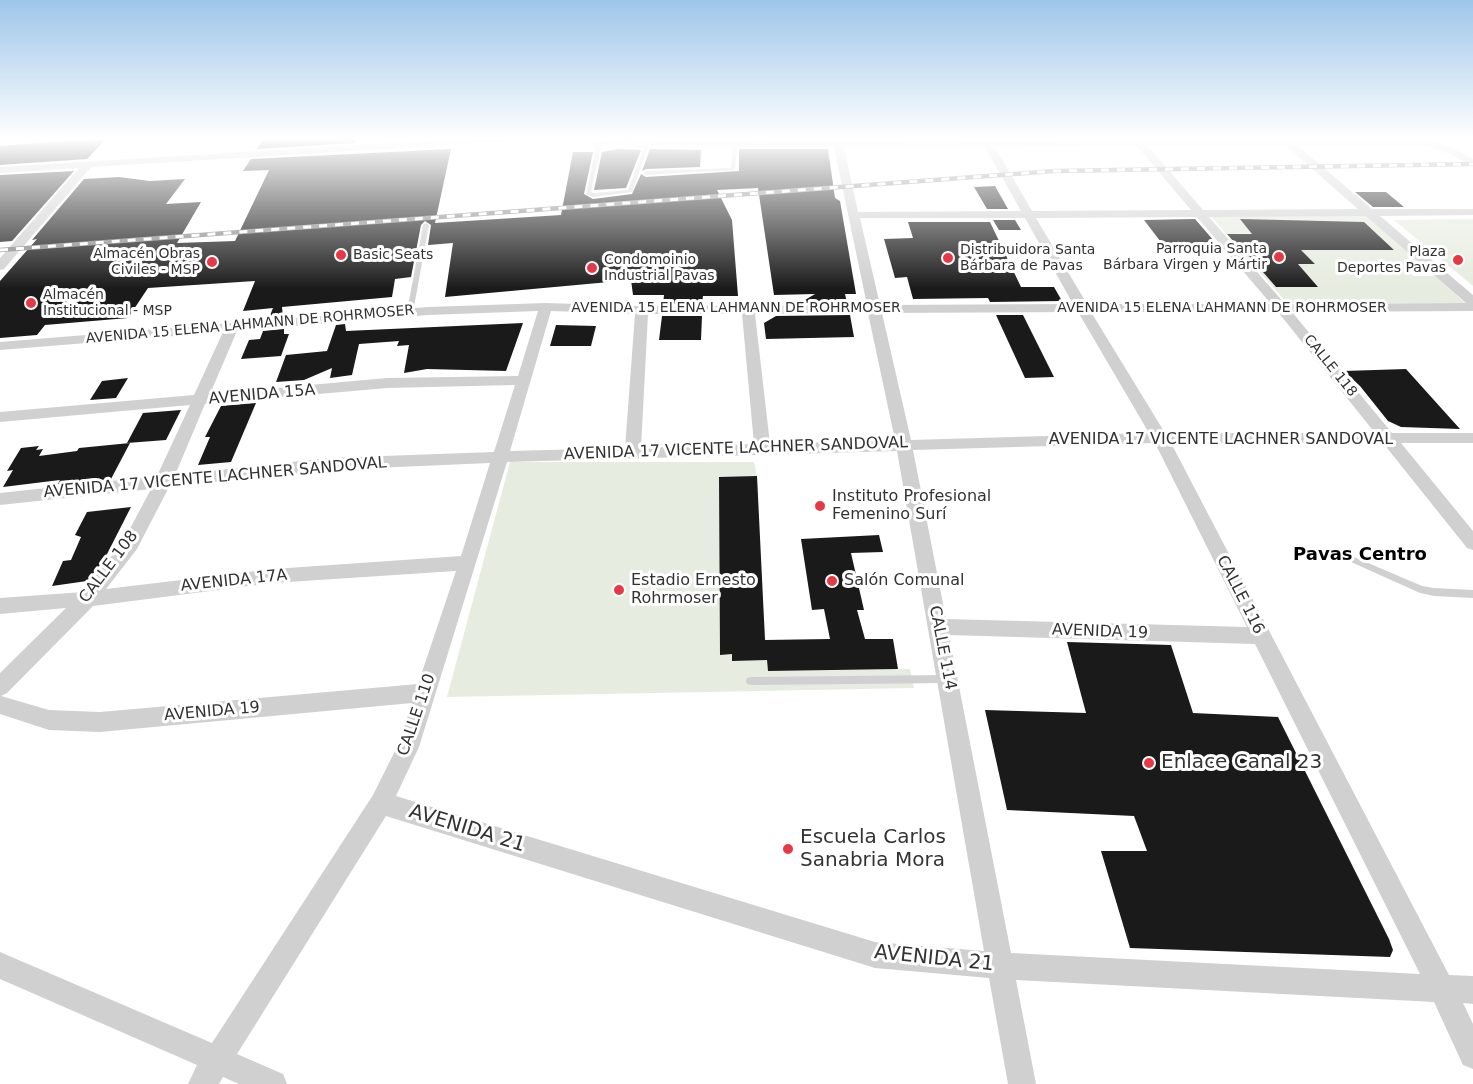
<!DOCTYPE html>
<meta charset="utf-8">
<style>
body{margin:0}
canvas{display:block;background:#fff}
</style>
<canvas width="1473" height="1084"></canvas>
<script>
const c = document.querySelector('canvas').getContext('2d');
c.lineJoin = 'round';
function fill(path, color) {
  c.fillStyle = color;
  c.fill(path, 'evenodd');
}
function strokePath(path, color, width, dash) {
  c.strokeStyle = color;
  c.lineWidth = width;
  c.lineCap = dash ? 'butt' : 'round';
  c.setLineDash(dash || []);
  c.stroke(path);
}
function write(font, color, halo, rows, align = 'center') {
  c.font = font + ' "DejaVu Sans",sans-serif';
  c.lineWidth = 6;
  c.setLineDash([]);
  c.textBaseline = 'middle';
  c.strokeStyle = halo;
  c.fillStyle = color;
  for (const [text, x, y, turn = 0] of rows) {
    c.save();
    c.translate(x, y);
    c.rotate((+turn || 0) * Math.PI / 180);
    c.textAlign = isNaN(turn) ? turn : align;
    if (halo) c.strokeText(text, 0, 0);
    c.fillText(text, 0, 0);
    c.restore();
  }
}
fill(new Path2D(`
 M1210 215H1366L1425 267 1405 268 1414 276H1435L1465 303H1287ZM1231 234C1268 232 1288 236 1315 264H1298L1318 287H1276Z
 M1473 219V286L1394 220Z
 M510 462H754L757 476 758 541 768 671 910 669 914 688 447 697Z`), '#e6ecdf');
fill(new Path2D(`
 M107 138 87 159 0 165V146Z
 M264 138H357L354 143 257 149Z
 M451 149 435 223 561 215 573 152H593L584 194 593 199 632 194 641 174 646 177 739 171V149H828L835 198 840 201 856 294H845L847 303H800L815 294 774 295 758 188 717 190 732 220 738 296H703L702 303 663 304 664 295H633L631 280 445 297 453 243 428 245 431 225 425 221 421 225 411 277 395 279 392 297 282 307 283 317 269 318 273 308 243 311 255 281 148 288 128 318 45 325 37 335 0 338V281L37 239 32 240 84 179 119 177 150 181 185 179 166 204 201 202 177 243 235 241 269 170 243 171 251 159Z
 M618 149 641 150 626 188 594 190 602 152Z
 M650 149 701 150 700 167 646 169 642 171Z
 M74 171 12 241 0 242V175Z
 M995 186 1008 209H987L974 187Z
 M1355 192H1386L1404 207H1373Z
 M1195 219 1221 249 1167 250 1144 220Z
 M1240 219 1364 222 1394 250H1301L1315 264H1298L1318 287H1276L1243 249H1240L1227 234H1252Z
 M993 220H1015L1021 230H999Z
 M908 222H990L1021 287H1054L1062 301 990 302 988 298 913 299 907 277 895 278 884 239 913 238Z
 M850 315 854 337 766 339 764 323 776 316Z
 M996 315H1023L1054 377 1025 378Z
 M662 316H702L701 340H659Z
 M523 323 506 371 427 369 404 373 409 345 397 346 399 341 359 344 352 375 330 378 332 368 304 380 276 382 286 355 327 351 336 325 345 324 346 331Z
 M556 325 596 326 591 346H550Z
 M284 329V334H289L281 356 241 359 249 340 260 339 263 331Z
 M1406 369 1460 429 1401 427 1388 421 1360 386 1344 371Z
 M128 378 116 398 90 400 102 381Z
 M256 403 231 462 198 465 210 437H205L221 406Z
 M181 410 166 440 127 443 143 413Z
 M130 443 111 479 58 484 60 480 3 487 13 470 7 471 21 448 39 446 36 450 43 449 39 456 77 451 79 448Z
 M757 476 765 640 830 639 824 609 812 610 801 539 879 535 883 552 851 553 864 610H857L865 639H893L898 669 768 671 767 660 732 661V654L720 655 719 477Z
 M131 507 104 560 87 581 52 586 63 561 71 560 81 537 75 535 87 512Z
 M1067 642 1171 645 1193 713 1278 717 1389 939 1393 950 1390 957 1130 948 1101 851H1147L1134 816 1007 810 985 710 1086 713Z`), '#1a1a1a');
fill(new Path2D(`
 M587 138H591L593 141 645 145 646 142H650L632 192 593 197 586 194 596 147 588 142ZM599 144 644 148 628 190 594 193 591 192 601 146Z
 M735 143 737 144 735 170 646 175 643 173 646 171 731 168 733 144Z
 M426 223 429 225 413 312 410 314 407 312 423 225Z
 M1354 557 1422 586 1434 588 1473 590V598L1434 596 1420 593 1351 562 1349 560 1351 558Z
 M948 675 952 676 953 679 952 682 948 683 751 685 747 684 746 681 747 678 751 677Z`), '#d0d0d0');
fill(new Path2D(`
 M471 138H518L513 141 91 167 4 269 0 270V258L79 168 0 173V167Z
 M597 138 674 141 1132 140V138H1140L1143 140H1414C1425 133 1461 152 1473 159V166L1450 154 1427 146H1298L1372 209H1473V215L1380 216 1473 295V311L1292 312 1392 433H1473V443H1401L1473 531V550L1467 548 1383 443H1171L1449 975 1473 976V1004L1463 1003 1473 1024V1069L1463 1065 1434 1002 1016 980 1036 1084H1008L989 978 875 968 386 816 237 1054 283 1074 287 1084H239L223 1077 219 1084H188L197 1065 0 979V952L212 1043 373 795 398 745 412 703 100 732 49 730 0 714V673L66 608 0 614V598L83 592 124 540 151 489 0 505V493L157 476 190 405 0 422V412L194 395 223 332 0 350V342L428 307 546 303 642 306 867 305 834 147H674L602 141ZM1137 146 1191 210 1032 211 995 147ZM1148 146H1286L1358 209 1203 210ZM844 147H985L1021 211 858 212ZM1366 216 1466 303 1285 304 1209 217ZM1197 217 1271 304H1087L1036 218ZM860 218H1025L1073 304 880 305ZM538 311 518 376 387 378 210 394 237 331 428 315ZM551 311 635 314 625 448 510 451ZM1078 312 1149 433 911 440 882 313ZM1091 312H1278L1375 433H1165ZM868 313 895 440 770 444 755 314ZM648 314H742L754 444 641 448ZM515 385 494 452 327 458 175 475 205 404 387 388ZM1155 443 1247 627 946 619 913 450ZM897 451 984 951 875 942 396 796 419 747 507 462ZM490 463 461 556 273 569 106 589 137 549 169 487 327 470ZM456 571 418 684 100 712 49 710 1 696 7 693 93 606 273 583ZM949 635 1255 644 1420 974 1011 953Z`), '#d0d0d0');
const rail = new Path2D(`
 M0 250 1054 171 1473 164`);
strokePath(rail, '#888', 4.5);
strokePath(rail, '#fff', 3, [8]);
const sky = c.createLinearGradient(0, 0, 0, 289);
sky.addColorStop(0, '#9ec6ea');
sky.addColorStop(0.48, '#fff');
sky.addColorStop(1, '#ffffff00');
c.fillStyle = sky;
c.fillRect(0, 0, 1473, 289);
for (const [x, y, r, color] of [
 [341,255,6,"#e63946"],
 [1279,257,6,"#e63946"],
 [948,258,6,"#e63946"],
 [1458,260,6,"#e63946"],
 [212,262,6,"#e63946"],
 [592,268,6,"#e63946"],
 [31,303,6,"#e63946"],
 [820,506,6,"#e63946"],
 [832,581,6,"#e63946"],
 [619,590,6,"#e63946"],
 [1149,763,6,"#e63946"],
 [788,849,6,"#e63946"]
]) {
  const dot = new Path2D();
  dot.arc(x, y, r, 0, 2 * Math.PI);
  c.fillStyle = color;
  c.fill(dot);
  strokePath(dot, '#fff', 2);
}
write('14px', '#333', '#fff', [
 ["Parroquia Santa",1267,249,"right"],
 ["Bárbara Virgen y Mártir",1267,265,"right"],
 ["Distribuidora Santa",960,250],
 ["Bárbara de Pavas",960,266],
 ["Plaza",1446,252,"right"],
 ["Deportes Pavas",1446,268,"right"],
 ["Almacén Obras",200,254,"right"],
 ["Civiles - MSP",200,270,"right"],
 ["Basic Seats",353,255],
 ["Condomoinio",604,260],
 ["Industrial Pavas",604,276],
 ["Almacén",43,295],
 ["Institucional - MSP",43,311]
], 'left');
write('14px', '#333', '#fff', [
 ["AVENIDA 15 ELENA LAHMANN DE ROHRMOSER",736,308],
 ["AVENIDA 15 ELENA LAHMANN DE ROHRMOSER",1222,308],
 ["AVENIDA 15 ELENA LAHMANN DE ROHRMOSER",250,325,-5],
 ["CALLE 118",1330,366,51]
]);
write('16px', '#333', '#fff', [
 ["AVENIDA 15A",262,395,-5],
 ["AVENIDA 17 VICENTE LACHNER SANDOVAL",1221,440],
 ["AVENIDA 17 VICENTE LACHNER SANDOVAL",736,449,-2],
 ["AVENIDA 17 VICENTE LACHNER SANDOVAL",215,478,-5],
 ["CALLE 108",109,567,-53],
 ["AVENIDA 17A",234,581,-6],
 ["CALLE 116",1240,595,63],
 ["AVENIDA 19",1100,632,2],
 ["CALLE 114",942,648,79],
 ["AVENIDA 19",212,712,-5],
 ["CALLE 110",417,715,-71]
]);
write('16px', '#333', '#fff', [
 ["Instituto Profesional",832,497],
 ["Femenino Surí",832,515],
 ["Estadio Ernesto",631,581],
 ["Rohrmoser",631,599],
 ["Salón Comunal",844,581]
], 'left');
write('bold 18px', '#000', '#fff', [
 ["Pavas Centro",1360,555]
]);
write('20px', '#333', '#fff', [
 ["Enlace Canal 23",1161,763],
 ["Escuela Carlos",800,838],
 ["Sanabria Mora",800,861]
], 'left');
write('20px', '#333', '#fff', [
 ["AVENIDA 21",467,829,17],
 ["AVENIDA 21",934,959,6]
]);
</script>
